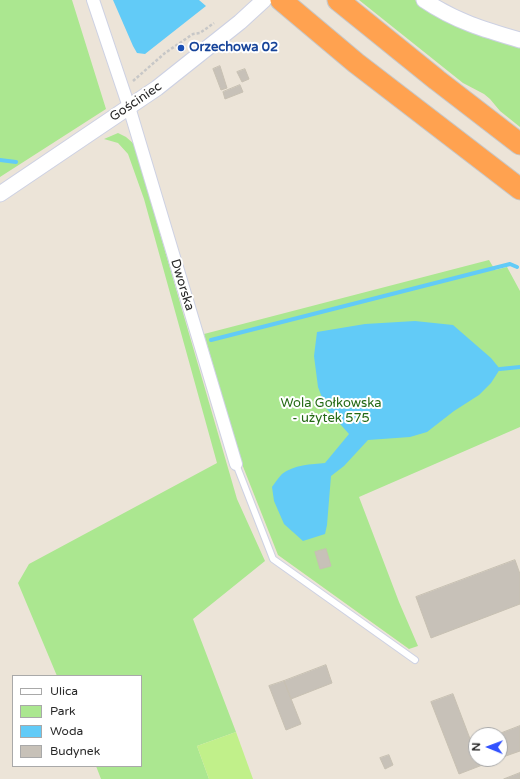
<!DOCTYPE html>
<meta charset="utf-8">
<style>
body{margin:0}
#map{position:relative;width:520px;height:779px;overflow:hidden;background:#ece4d8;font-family:"Varela Round",sans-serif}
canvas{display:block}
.legend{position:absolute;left:12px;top:675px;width:130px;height:92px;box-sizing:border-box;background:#fff;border:1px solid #a9a9a9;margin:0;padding:5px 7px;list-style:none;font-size:12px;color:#282828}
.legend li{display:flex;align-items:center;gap:8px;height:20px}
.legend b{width:20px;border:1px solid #a9a9a9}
.north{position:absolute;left:468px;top:727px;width:40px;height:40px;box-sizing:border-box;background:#fff;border:1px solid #a9a9a9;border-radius:50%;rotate:271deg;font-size:11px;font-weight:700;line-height:16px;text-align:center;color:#282828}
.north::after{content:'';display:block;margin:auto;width:14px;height:18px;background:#3252ff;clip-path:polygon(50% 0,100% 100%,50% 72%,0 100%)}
</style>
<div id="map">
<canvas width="520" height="779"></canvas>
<ul class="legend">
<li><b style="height:5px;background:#fff"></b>Ulica</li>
<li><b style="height:11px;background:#abe790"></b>Park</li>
<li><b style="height:11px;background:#62cbf7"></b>Woda</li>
<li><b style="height:11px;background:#c7c1b8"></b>Budynek</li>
</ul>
<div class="north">N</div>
</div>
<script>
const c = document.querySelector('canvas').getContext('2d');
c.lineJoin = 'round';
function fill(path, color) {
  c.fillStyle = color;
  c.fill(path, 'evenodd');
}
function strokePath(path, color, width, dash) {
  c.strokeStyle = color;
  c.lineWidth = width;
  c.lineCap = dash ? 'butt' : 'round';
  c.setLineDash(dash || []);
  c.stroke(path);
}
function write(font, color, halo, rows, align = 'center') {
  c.font = font + ' "Varela Round",sans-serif';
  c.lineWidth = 4;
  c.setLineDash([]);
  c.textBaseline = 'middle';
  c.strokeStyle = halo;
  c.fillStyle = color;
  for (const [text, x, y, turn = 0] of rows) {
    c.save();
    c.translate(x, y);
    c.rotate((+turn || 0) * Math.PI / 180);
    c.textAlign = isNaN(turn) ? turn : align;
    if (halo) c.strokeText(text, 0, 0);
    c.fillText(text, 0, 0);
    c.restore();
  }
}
fill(new Path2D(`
 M0 0H72L106 109 0 177Z
 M359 0H415L426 8 520 47V127L500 111 490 99 484 94 463 83Z
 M118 133 126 137 134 144 237 499 265 561 193 619 236 732 197 746 209 779H101L96 766H141V676H57L18 583 29 564 217 463 144 199 128 154 118 143 104 139Z
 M489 260 495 270 507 267 520 291V427L359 497 399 602 418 646 409 649 278 555 242 464 204 334Z`), '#abe790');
fill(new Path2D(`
 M236 732 253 779H209L197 746Z`), '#c1f08a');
fill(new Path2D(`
 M113 0H199L206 6 145 54 137 53 133 46Z
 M415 321 453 325 491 358 500 369 491 383 479 395 454 411 427 432 410 437 368 440 344 466 331 476 327 525 325 534 303 541 284 524 274 501 272 487C275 483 278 478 282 474 293 465 312 464 325 463L349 434 326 408 318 387 314 356 317 332 365 324Z`), '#62cbf7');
strokePath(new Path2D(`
 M0 160 16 162
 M211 340 510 264 517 267
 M500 369 520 367`), '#62cbf7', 4);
const building = new Path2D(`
 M220 66 227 88 221 90 213 69Z
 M245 69 249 79 242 82 237 72Z
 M240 85 243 92 225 99 223 92Z
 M326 549 331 566 320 569 315 552Z
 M515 560 520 574V604L431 638 416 597Z
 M326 665 332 683 291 699 284 681Z
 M284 681 301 724 286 730 269 686Z
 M453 694 472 744 476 742V759H498L459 774 431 702Z
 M520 726V751L500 758V735H496Z
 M389 755 393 765 385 769 380 758Z
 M520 773V779H504Z`);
fill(building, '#c7c1b8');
strokePath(building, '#c7c0b2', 1);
const service = new Path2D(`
 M236 464 273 559 415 660`);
const minor = new Path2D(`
 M93 0 129 107 236 464`);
const tertiary = new Path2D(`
 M424 0C455 21 485 30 520 40
 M0 194 157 88 240 22 264 0`);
const motorway = new Path2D(`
 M281 0 356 63 520 189
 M338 0 437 80 520 144`);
strokePath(service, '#cdd1e3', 8);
strokePath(minor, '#cdd1e3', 14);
strokePath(tertiary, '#cdd1e3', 17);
strokePath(motorway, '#c7c7c7', 23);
strokePath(new Path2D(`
 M133 81 165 53 193 34 200 33 214 23`), '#c7c7c7', 2.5, [3, 2]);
strokePath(service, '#fff', 6);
strokePath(minor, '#fff', 12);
strokePath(tertiary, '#fff', 15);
strokePath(motorway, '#ffa250', 21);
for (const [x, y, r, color] of [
 [181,48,4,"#1a4fb4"]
]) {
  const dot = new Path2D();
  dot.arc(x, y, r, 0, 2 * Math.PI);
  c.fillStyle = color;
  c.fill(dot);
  strokePath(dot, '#fff', 1.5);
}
write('bold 13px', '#164399', '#fff', [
 ["Orzechowa 02",189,48]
], 'left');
write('13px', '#282828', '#fff', [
 ["Gościniec",136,102,-34],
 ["Dworska",182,285,73]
]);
write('13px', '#236914', '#fff', [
 ["Wola Gołkowska",331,404],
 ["- użytek 575",331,419]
]);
</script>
